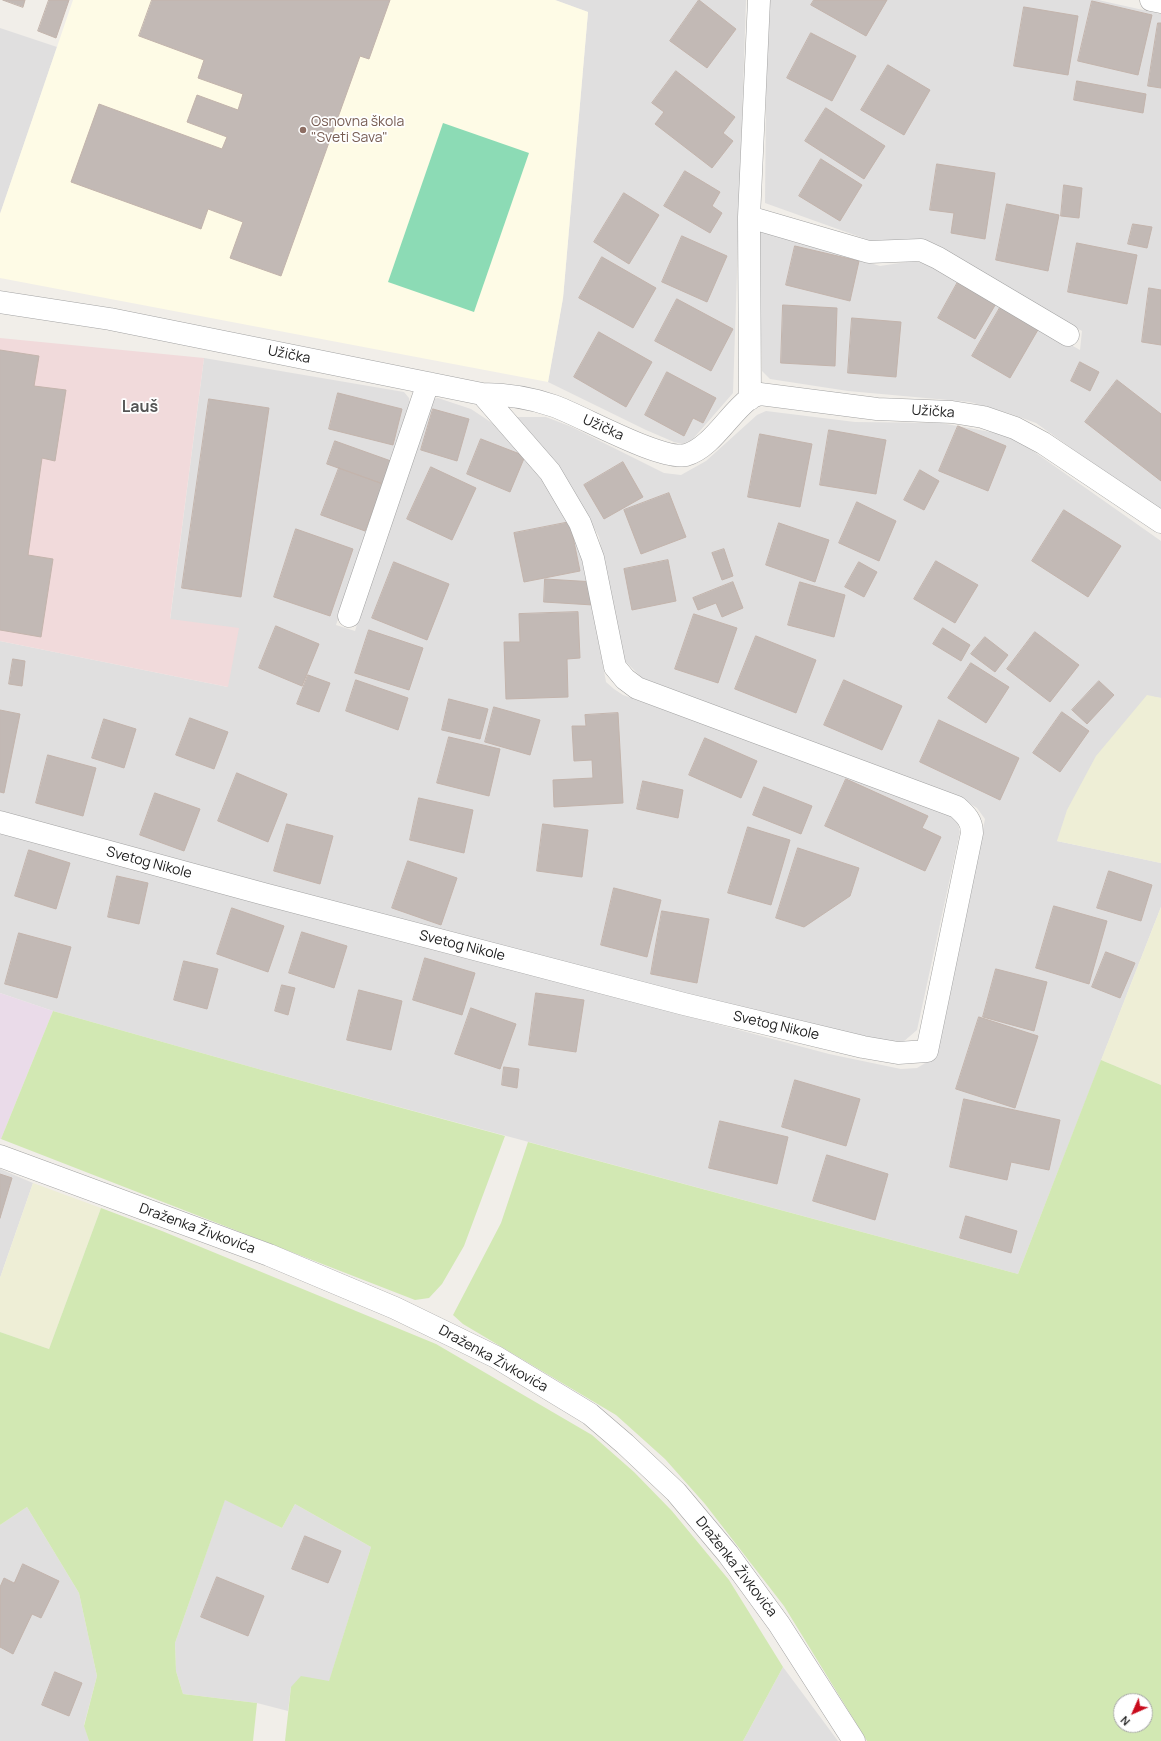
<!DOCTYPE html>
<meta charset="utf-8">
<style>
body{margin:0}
#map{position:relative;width:1161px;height:1741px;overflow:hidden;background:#f1eee9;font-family:Manrope,sans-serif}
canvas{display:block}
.north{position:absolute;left:1113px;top:1693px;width:40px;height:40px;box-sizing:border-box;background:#fff;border:1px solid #a7a7a7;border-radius:50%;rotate:225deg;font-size:11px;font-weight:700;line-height:16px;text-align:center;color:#222}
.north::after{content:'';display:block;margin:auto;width:14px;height:18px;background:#c90b1c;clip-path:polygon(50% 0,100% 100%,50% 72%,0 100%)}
</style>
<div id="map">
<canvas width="1161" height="1741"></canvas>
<div class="north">N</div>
</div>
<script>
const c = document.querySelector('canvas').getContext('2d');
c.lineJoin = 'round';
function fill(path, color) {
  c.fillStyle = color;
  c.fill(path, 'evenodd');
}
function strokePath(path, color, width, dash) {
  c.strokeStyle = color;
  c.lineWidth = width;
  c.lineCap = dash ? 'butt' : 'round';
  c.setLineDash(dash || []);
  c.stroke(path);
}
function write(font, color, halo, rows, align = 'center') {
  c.font = font + ' Manrope,sans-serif';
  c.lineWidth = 3.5;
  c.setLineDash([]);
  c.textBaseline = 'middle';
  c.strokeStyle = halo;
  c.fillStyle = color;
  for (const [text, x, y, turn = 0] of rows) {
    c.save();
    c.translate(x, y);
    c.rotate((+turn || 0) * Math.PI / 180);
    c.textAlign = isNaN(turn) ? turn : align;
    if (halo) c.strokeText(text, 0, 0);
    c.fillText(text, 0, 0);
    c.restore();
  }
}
fill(new Path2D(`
 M555 0H746L733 393 692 440 682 444 674 442 646 430 548 382 563 298 588 12Z
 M767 0H1098L1161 14V512L1036 423 1008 413 970 402 848 391 770 379 762 371 758 228 880 266 913 261 928 264 1080 350 1082 331 930 243 913 239 874 242 765 203Z
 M0 28 57 47 0 214Z
 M204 358 404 392 409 398 410 405 336 625 355 631 429 400 438 398 471 409 492 423 547 483 565 509 585 566 606 682 614 689 623 695 949 812 957 821 960 832 917 1030 903 1042 887 1041 690 997 0 812V641L228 687 170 620Z
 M766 411 855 422 941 423 1002 434 1016 439 1161 541V698L1147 696 1057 841 1161 863V907L1018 1274 262 1070 53 1011 0 993V833L829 1054 901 1069 917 1068 927 1062 936 1051 985 819 977 808 961 798 642 678 625 661 621 649 599 537 573 489 514 417H546L572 427 664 473 681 475 706 461 757 415Z
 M0 1169 33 1183 0 1278Z
 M225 1499 282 1528 295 1504 371 1547 329 1682 291 1687 288 1711 257 1703 183 1694 176 1671 175 1643Z
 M27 1507 79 1593 97 1676 84 1725 89 1741H0V1525Z
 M783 1667 838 1741H743Z`), '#e0dfdf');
fill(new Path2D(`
 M0 338 204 358 170 619 239 628 228 687 0 641Z`), '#f1dadb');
fill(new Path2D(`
 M0 993 53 1011 1 1139H0Z`), '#eadbe9');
fill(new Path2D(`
 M73 0H555L588 12 563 298 548 382 0 278V214Z`), '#fefbe6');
fill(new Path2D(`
 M1147 695 1161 698V863L1057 841 1067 810 1096 756Z
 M1161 907V1085L1101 1060Z
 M33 1183 101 1208 49 1349 0 1332V1278Z`), '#eeeed6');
fill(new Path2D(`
 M53 1011 262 1070 505 1136 464 1246 442 1284 429 1298 415 1300 1 1139Z
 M1101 1060 1161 1085V1741H867L784 1606 705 1504 665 1459 616 1415 463 1324 453 1315 501 1223 528 1142 1018 1274ZM1121 1701H1145V1725H1121Z
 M101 1208 162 1231 436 1344 592 1435 634 1472 672 1511 729 1580 783 1667 743 1741H285L291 1687 301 1676 329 1681 371 1547 295 1504 282 1528 225 1500 175 1643 176 1671 183 1694 257 1703 253 1741H89L84 1726 97 1676 79 1593 27 1507 0 1525V1332L49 1349Z`), '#d2e8b3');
fill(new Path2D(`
 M443 123 529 153 474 312 388 282Z`), '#8cdbb5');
const building = new Path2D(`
 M3 0H25L23 7Z
 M49 0H69L56 38 38 31Z
 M152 0H390L369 59 360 56 281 276 230 258 243 222 208 209 201 229 71 182 99 104 222 149 227 137 187 122 197 95 238 110 243 94 198 78 204 60 139 36Z
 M699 0 736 29 707 68 670 41Z
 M814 0H887L866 36 811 5Z
 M1092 1 1152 15 1138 75 1078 61Z
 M1024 7 1078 16 1068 75 1014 66Z
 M1158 23H1161V88L1148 86Z
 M811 33 856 56 832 101 787 78Z
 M888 65 930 90 904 135 861 110Z
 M676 71 735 117 723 133 733 141 712 168 655 124 664 112 652 103Z
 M1077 81 1146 94 1143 113 1074 100Z
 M826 108 885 146 864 179 805 141Z
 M821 159 862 185 840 221 799 196Z
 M937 164 995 173 985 239 951 233 954 213 930 210Z
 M685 171 720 192 712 206 722 213 710 233 664 206Z
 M1064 185 1082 188 1079 218 1061 216Z
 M624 193 659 215 629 264 594 242Z
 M1007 204 1059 215 1048 271 996 260Z
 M1133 224 1152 227 1147 248 1128 244Z
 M682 236 727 256 707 302 662 282Z
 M1077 243 1137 255 1127 304 1068 292Z
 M795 246 859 261 850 301 786 285Z
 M602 257 656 288 633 328 579 298Z
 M959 280 997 302 975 339 938 318Z
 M1149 288 1161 290V345L1142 342Z
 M677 299 733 329 711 371 655 341Z
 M783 305 837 308 835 366 781 363Z
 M1001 306 1039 328 1010 378 972 356Z
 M852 318 901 322 896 377 848 373Z
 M599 332 652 362 626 407 574 377Z
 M0 350 39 356 34 386 66 390 55 461 42 458 28 555 53 559 41 637 0 630Z
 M1080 362 1099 372 1090 391 1071 381Z
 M667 372 716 398 703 423 693 418 684 436 645 415Z
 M1117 380 1161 414V481L1085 422Z
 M338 393 402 409 393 445 329 429Z
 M209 399 269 408 241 597 182 588Z
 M433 409 469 419 457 461 421 450Z
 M958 426 1006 446 988 491 939 471Z
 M829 430 886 440 876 494 820 485Z
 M760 434 812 444 800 507 748 497Z
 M481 439 525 456 510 492 467 474Z
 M335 441 391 461 383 484 327 464Z
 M623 462 643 497 604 519 584 485Z
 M431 467 476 488 452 540 407 519Z
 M339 468 383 484 365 531 321 515Z
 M920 470 939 481 924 510 904 500Z
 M669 493 686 537 641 554 624 510Z
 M857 502 896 521 879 561 839 543Z
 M1064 510 1121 546 1088 597 1032 561Z
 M570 522 580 571 524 582 514 533Z
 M779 523 829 540 815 582 766 565Z
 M296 529 353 549 330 616 274 597Z
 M724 549 733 576 722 580 712 553Z
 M668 560 676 601 632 610 624 569Z
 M936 561 978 585 955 623 914 599Z
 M394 562 449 584 427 640 372 618Z
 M859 562 877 572 864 597 845 587Z
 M545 579 595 582 593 605 544 602Z
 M733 582 743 608 722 617 716 603 698 610 693 598Z
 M800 582 845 595 834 637 788 625Z
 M578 612 580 658 567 659 568 697 506 699 504 642H520L519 614Z
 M694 614 737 628 718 683 675 669Z
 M276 626 319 644 302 686 259 668Z
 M943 628 970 645 961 661 933 644Z
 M369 630 423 648 409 690 355 673Z
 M1035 632 1079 665 1050 702 1007 669Z
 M756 636 816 660 796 713 735 689Z
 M985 637 1008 655 995 672 971 654Z
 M13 659 25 661 22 686 9 684Z
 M971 663 1009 687 986 723 948 698Z
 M308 675 330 683 319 712 297 704Z
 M356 680 408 698 398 730 346 711Z
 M844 680 902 706 882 750 824 725Z
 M1099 681 1114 695 1087 724 1072 710Z
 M449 699 488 709 480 739 442 730Z
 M494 707 540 720 530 755 485 742Z
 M0 710 20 714 4 793 0 792Z
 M1062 712 1089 731 1060 772 1033 753Z
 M618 713 623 803 554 807 553 780 593 778 592 760 574 761 572 726H586L585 715Z
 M190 718 228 732 214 769 176 755Z
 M104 719 136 729 124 768 92 758Z
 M939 720 1019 758 1000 800 920 762Z
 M449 737 500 749 489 796 437 783Z
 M705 738 757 761 741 798 689 775Z
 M48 755 96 768 83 816 36 803Z
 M237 773 287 794 268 842 218 821Z
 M846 779 928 816 922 828 941 837 925 871 825 826Z
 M643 781 683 790 678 818 637 809Z
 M764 787 812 806 801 834 753 815Z
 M155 793 200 809 184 851 140 835Z
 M419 798 473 810 464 853 410 840Z
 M287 824 333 836 320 884 274 871Z
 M543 824 588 830 582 877 537 871Z
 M748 827 790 840 771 905 728 893Z
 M798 848 859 868 850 896 804 927 776 918Z
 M29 850 70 863 56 909 15 896Z
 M408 861 457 878 441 925 392 908Z
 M1109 871 1152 885 1141 921 1097 908Z
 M117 876 148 883 139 924 108 917Z
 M614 888 661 900 647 957 601 945Z
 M1054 906 1107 921 1089 984 1036 968Z
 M232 908 284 926 268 972 217 954Z
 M662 911 709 919 697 983 651 974Z
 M302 932 347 946 334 988 289 973Z
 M19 933 71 947 57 998 5 984Z
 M1106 952 1135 963 1120 998 1092 987Z
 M425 958 475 973 462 1015 413 1000Z
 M184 961 218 969 207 1009 174 1000Z
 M996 969 1047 982 1034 1031 983 1017Z
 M282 985 295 988 288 1015 275 1011Z
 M359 990 402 1001 391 1050 347 1040Z
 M536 993 584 1000 576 1052 529 1045Z
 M471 1008 516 1024 500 1069 455 1054Z
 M979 1017 1038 1036 1015 1108 956 1089Z
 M504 1067 519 1069 517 1088 502 1085Z
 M795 1080 860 1099 846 1146 782 1127Z
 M964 1099 1060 1120 1049 1170 1011 1162 1007 1180 950 1167Z
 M720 1121 788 1137 777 1184 709 1168Z
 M827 1155 888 1174 875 1220 813 1201Z
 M0 1174 12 1178 0 1218Z
 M966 1216 1017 1231 1011 1253 960 1238Z
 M305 1536 341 1551 328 1583 292 1569Z
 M23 1564 59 1581 41 1618 32 1614 13 1654 0 1647V1587L4 1578 14 1583Z
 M217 1577 264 1596 248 1636 201 1617Z
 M55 1672 82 1683 69 1716 42 1705Z`);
fill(building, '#c2b9b5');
strokePath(building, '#c3b4ac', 1);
const minor = new Path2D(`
 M1151 0 1161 2
 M749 217 869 252 921 250 938 258 1068 335
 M0 302 110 319 482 394C506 394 531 398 554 406 582 416 661 461 686 455 711 448 729 414 749 399 752 397 757 395 760 394L877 409 952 412 983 417 1015 428 1043 443 1161 522
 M750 399 749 217 759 0
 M349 616 428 383
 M0 822 264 894 684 1004 863 1047 898 1053 927 1051 972 833C972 821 966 815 957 807L637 688 625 679 615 667 593 558 580 523 550 472 482 394
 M0 1156 269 1255 395 1308 496 1357 590 1414 625 1444 676 1492 728 1554 779 1624 854 1741`);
strokePath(minor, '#a3a3a3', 23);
strokePath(minor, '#fff', 22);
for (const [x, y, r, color] of [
 [303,130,4,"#8d6e63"]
]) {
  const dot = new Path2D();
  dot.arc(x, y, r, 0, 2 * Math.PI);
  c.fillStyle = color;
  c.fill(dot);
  strokePath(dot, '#fff', 1.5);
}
write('14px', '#785e54', '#fff', [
 ["Osnovna škola",311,122],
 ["\"Sveti Sava\"",311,138]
], 'left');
write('14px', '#222', '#fff', [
 ["Užička",289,355,11],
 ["Užička",933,412,4],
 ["Užička",603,428,24],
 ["Svetog Nikole",149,863,15],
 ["Svetog Nikole",462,946,14],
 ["Svetog Nikole",776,1026,13],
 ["Draženka Živkovića",197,1229,20],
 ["Draženka Živkovića",493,1359,29],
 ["Draženka Živkovića",736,1567,52]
]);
write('bold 16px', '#555', '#fff', [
 ["Lauš",140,408]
]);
</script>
